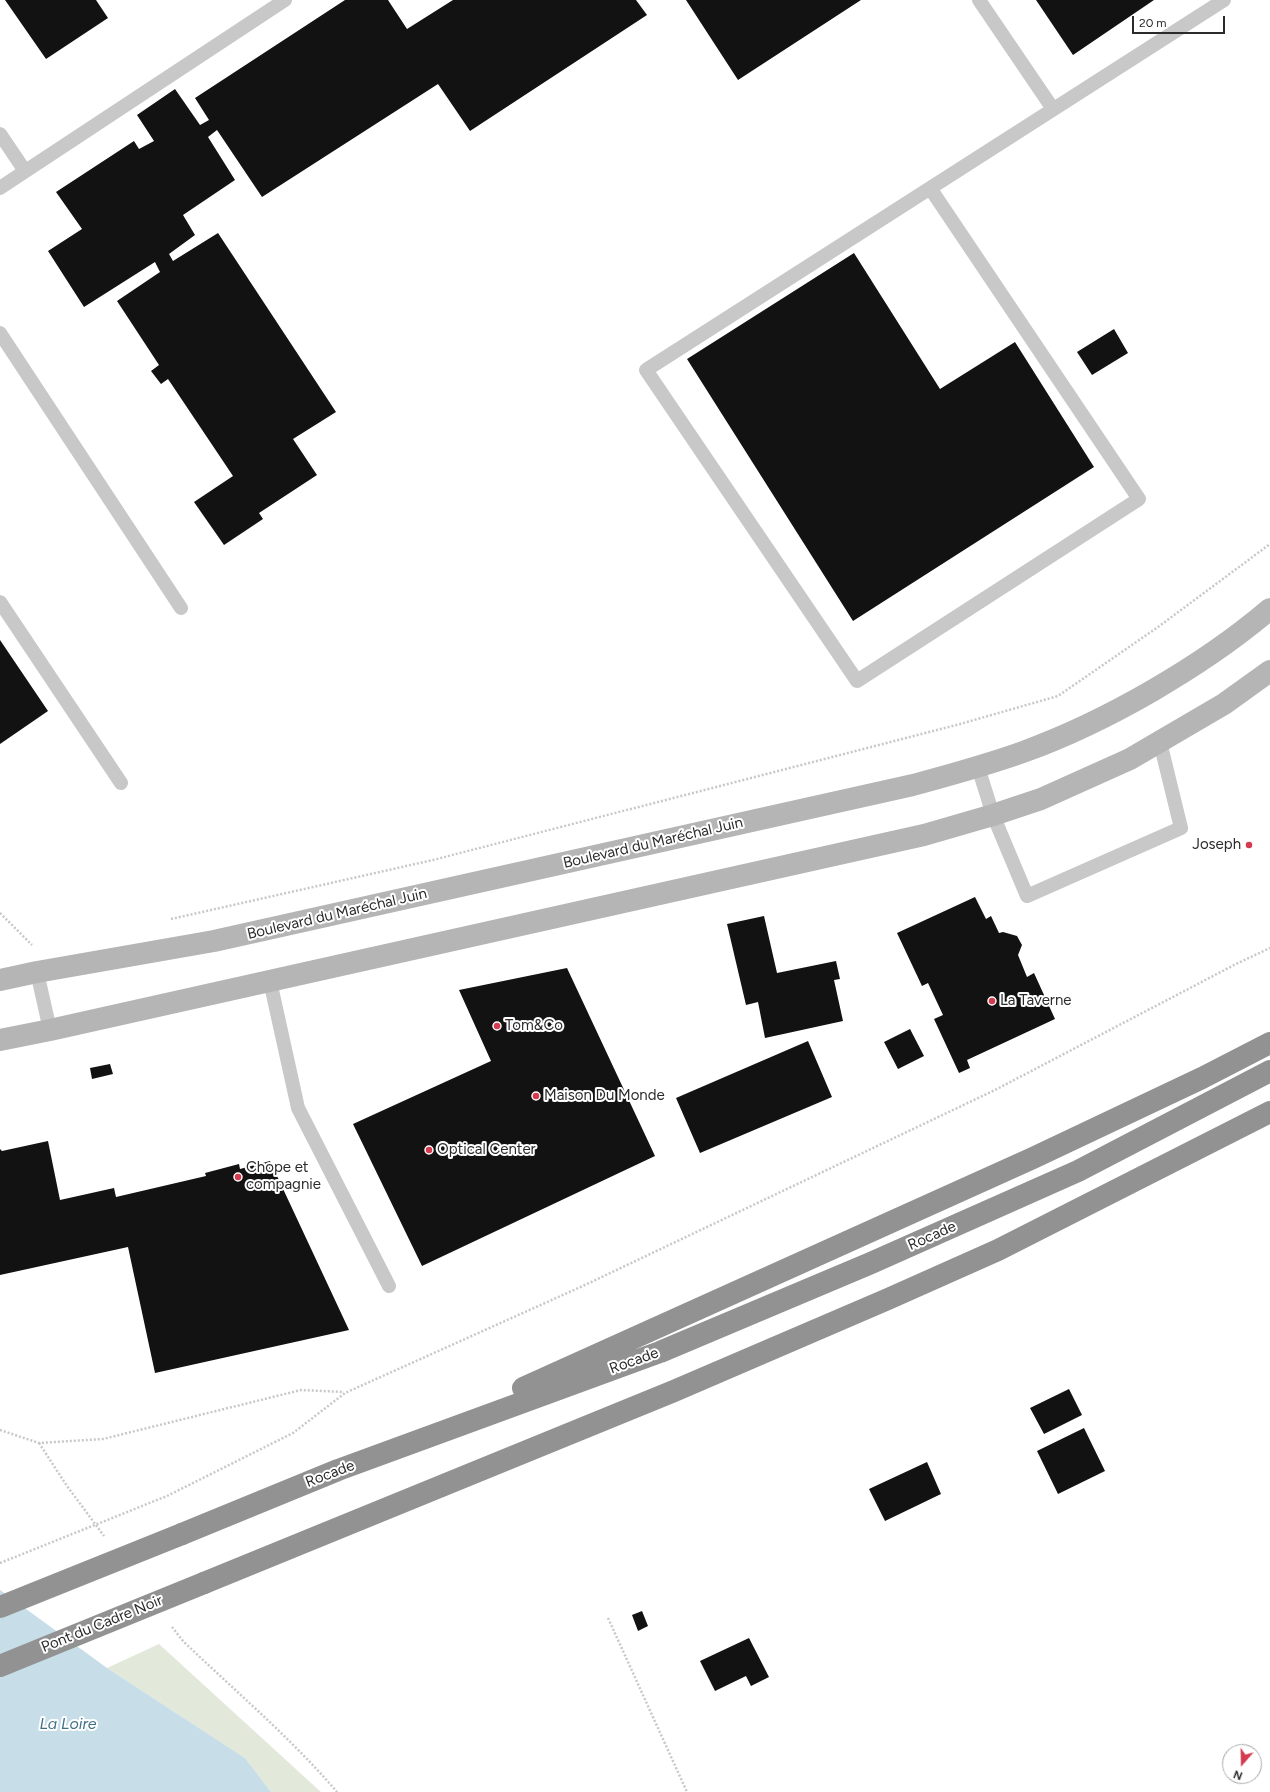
<!DOCTYPE html>
<meta charset="utf-8">
<style>
body{margin:0}
#map{position:relative;width:1270px;height:1792px;overflow:hidden;background:#fff;font-family:Figtree,sans-serif}
canvas{display:block}
.north{position:absolute;left:1222px;top:1744px;width:40px;height:40px;box-sizing:border-box;background:#fff;border:1px solid #aaa;border-radius:50%;rotate:200deg;font-size:11px;font-weight:700;line-height:16px;text-align:center;color:#2b2b2b}
.north::after{content:'';display:block;margin:auto;width:14px;height:18px;background:#d53b50;clip-path:polygon(50% 0,100% 100%,50% 72%,0 100%)}
.scale{position:absolute;left:1132px;top:16px;width:93px;height:18px;box-sizing:border-box;border:2px solid #2b2b2b;border-top:0;padding-left:5px;font-size:12px;line-height:14px;white-space:nowrap;color:#2b2b2b;-webkit-text-stroke:3px #fff;paint-order:stroke}
</style>
<div id="map">
<canvas width="1270" height="1792"></canvas>
<div class="north">N</div>
<div class="scale">20 m</div>
</div>
<script>
const c = document.querySelector('canvas').getContext('2d');
c.lineJoin = 'round';
function fill(path, color) {
  c.fillStyle = color;
  c.fill(path, 'evenodd');
}
function strokePath(path, color, width, dash) {
  c.strokeStyle = color;
  c.lineWidth = width;
  c.lineCap = dash ? 'butt' : 'round';
  c.setLineDash(dash || []);
  c.stroke(path);
}
function write(font, color, halo, rows, align = 'center') {
  c.font = font + ' Figtree,sans-serif';
  c.lineWidth = 4;
  c.setLineDash([]);
  c.textBaseline = 'middle';
  c.strokeStyle = halo;
  c.fillStyle = color;
  for (const [text, x, y, turn = 0] of rows) {
    c.save();
    c.translate(x, y);
    c.rotate((+turn || 0) * Math.PI / 180);
    c.textAlign = isNaN(turn) ? turn : align;
    if (halo) c.strokeText(text, 0, 0);
    c.fillText(text, 0, 0);
    c.restore();
  }
}
fill(new Path2D(`
 M159 1644 321 1792H271L245 1758 107 1668Z`), '#e2e8da');
fill(new Path2D(`
 M0 1590 107 1668 245 1758 271 1792H0Z`), '#c7dde7');
fill(new Path2D(`
 M5 0H96L108 18 46 59Z
 M345 0H388L407 29 453 0H636L647 15 470 131 438 84 262 197 217 130 208 137 235 180 183 215 195 235 169 254 173 261 218 233 336 412 293 439 317 475 259 513 263 519 224 545 194 502 233 476 168 379 161 384 151 371 159 365 117 301 160 272 155 262 84 307 48 251 82 229 56 192 134 141 139 149 154 141 137 115 175 89 200 125 209 120 195 98Z
 M686 0H861L738 80Z
 M1036 0H1154L1073 55Z
 M854 253 940 389 1015 342 1094 467 853 621 687 359Z
 M1114 329 1128 353 1092 375 1077 352Z
 M0 640 48 711 0 744Z
 M975 897 986 919 991 916 999 933 1003 932 1017 936 1022 945 1018 955 1027 977 1034 973 1055 1019 967 1060 970 1068 959 1073 934 1019 943 1015 928 983 922 986 897 933Z
 M764 916 777 973 836 961 840 979 834 980 843 1021 765 1038 758 1002 746 1005 727 924Z
 M567 968 655 1156 422 1266 353 1124 491 1061 459 990Z
 M910 1029 924 1056 898 1069 884 1042Z
 M808 1041 832 1097 700 1153 676 1098Z
 M110 1064 113 1074 92 1079 90 1068Z
 M48 1141 60 1200 114 1188 116 1197 206 1176 205 1173 239 1164 240 1169 270 1161 349 1330 155 1373 128 1247 0 1275V1149L2 1151Z
 M1069 1389 1082 1415 1044 1434 1030 1408Z
 M1084 1428 1105 1471 1058 1494 1037 1451Z
 M927 1462 941 1494 885 1521 869 1489Z
 M642 1611 648 1626 638 1631 632 1615Z
 M749 1638 769 1677 751 1686 746 1676 715 1691 700 1661Z`), '#121212');
strokePath(new Path2D(`
 M0 913 32 945
 M171 919 433 860 960 724 1058 696 1158 627 1270 544
 M0 1430 39 1443 103 1439 301 1390 344 1392
 M39 1443 67 1486 104 1536
 M167 1496 293 1433 345 1393 585 1285 995 1090 1236 964 1270 948
 M608 1618 687 1792
 M172 1627 183 1641C235 1691 290 1737 337 1792`), '#c8c8c8', 2.5, [2, 2]);
strokePath(new Path2D(`
 M979 0 1053 109
 M0 134 25 171
 M0 188 285 0
 M930 188 1139 499 857 681 646 370 1224 0
 M0 333 181 608
 M0 602 121 783
 M978 767 993 815 1027 896 1181 828 1160 742
 M37 972 50 1030
 M270 981 298 1108 389 1286`), '#c8c8c8', 14);
strokePath(new Path2D(`
 M0 980 37 972 214 941 913 785C950 775 987 765 1023 752 1106 722 1203 666 1270 609
 M0 1040 50 1030 924 835 993 815 1041 799 1130 759 1224 704 1270 671`), '#b5b5b5', 22);
strokePath(new Path2D(`
 M523 1388 1033 1158 1202 1078 1270 1043
 M182 1534 338 1470 660 1352 871 1263 1078 1171 1270 1071
 M204 1583 674 1391 888 1299 998 1250 1270 1112`), '#929292', 22);
strokePath(new Path2D(`
 M0 1563 167 1496`), '#c8c8c8', 2.5, [2, 2]);
strokePath(new Path2D(`
 M0 1607 182 1534
 M0 1666 204 1583`), '#929292', 22);
for (const [x, y, r, color] of [
 [1249,845,4,"#d53b50"],
 [992,1001,4,"#d53b50"],
 [497,1026,4,"#d53b50"],
 [536,1096,4,"#d53b50"],
 [429,1150,4,"#d53b50"],
 [238,1177,4,"#d53b50"]
]) {
  const dot = new Path2D();
  dot.arc(x, y, r, 0, 2 * Math.PI);
  c.fillStyle = color;
  c.fill(dot);
  strokePath(dot, '#fff', 1.5);
}
write('15px', '#2b2b2b', '#fff', [
 ["Boulevard du Maréchal Juin",653,843,-13],
 ["Boulevard du Maréchal Juin",337,914,-13],
 ["Rocade",932,1236,-24],
 ["Rocade",634,1361,-20],
 ["Rocade",330,1474,-21],
 ["Pont du Cadre Noir",102,1624,-22]
]);
write('15px', '#2b2b2b', '#fff', [
 ["Joseph",1241,845,"right"],
 ["La Taverne",1000,1001],
 ["Tom&Co",505,1026],
 ["Maison Du Monde",544,1096],
 ["Optical Center",437,1150],
 ["Chope et",246,1168],
 ["compagnie",246,1185]
], 'left');
write('italic 16px', '#416f85', '#fff', [
 ["La Loire",68,1724]
]);
</script>
